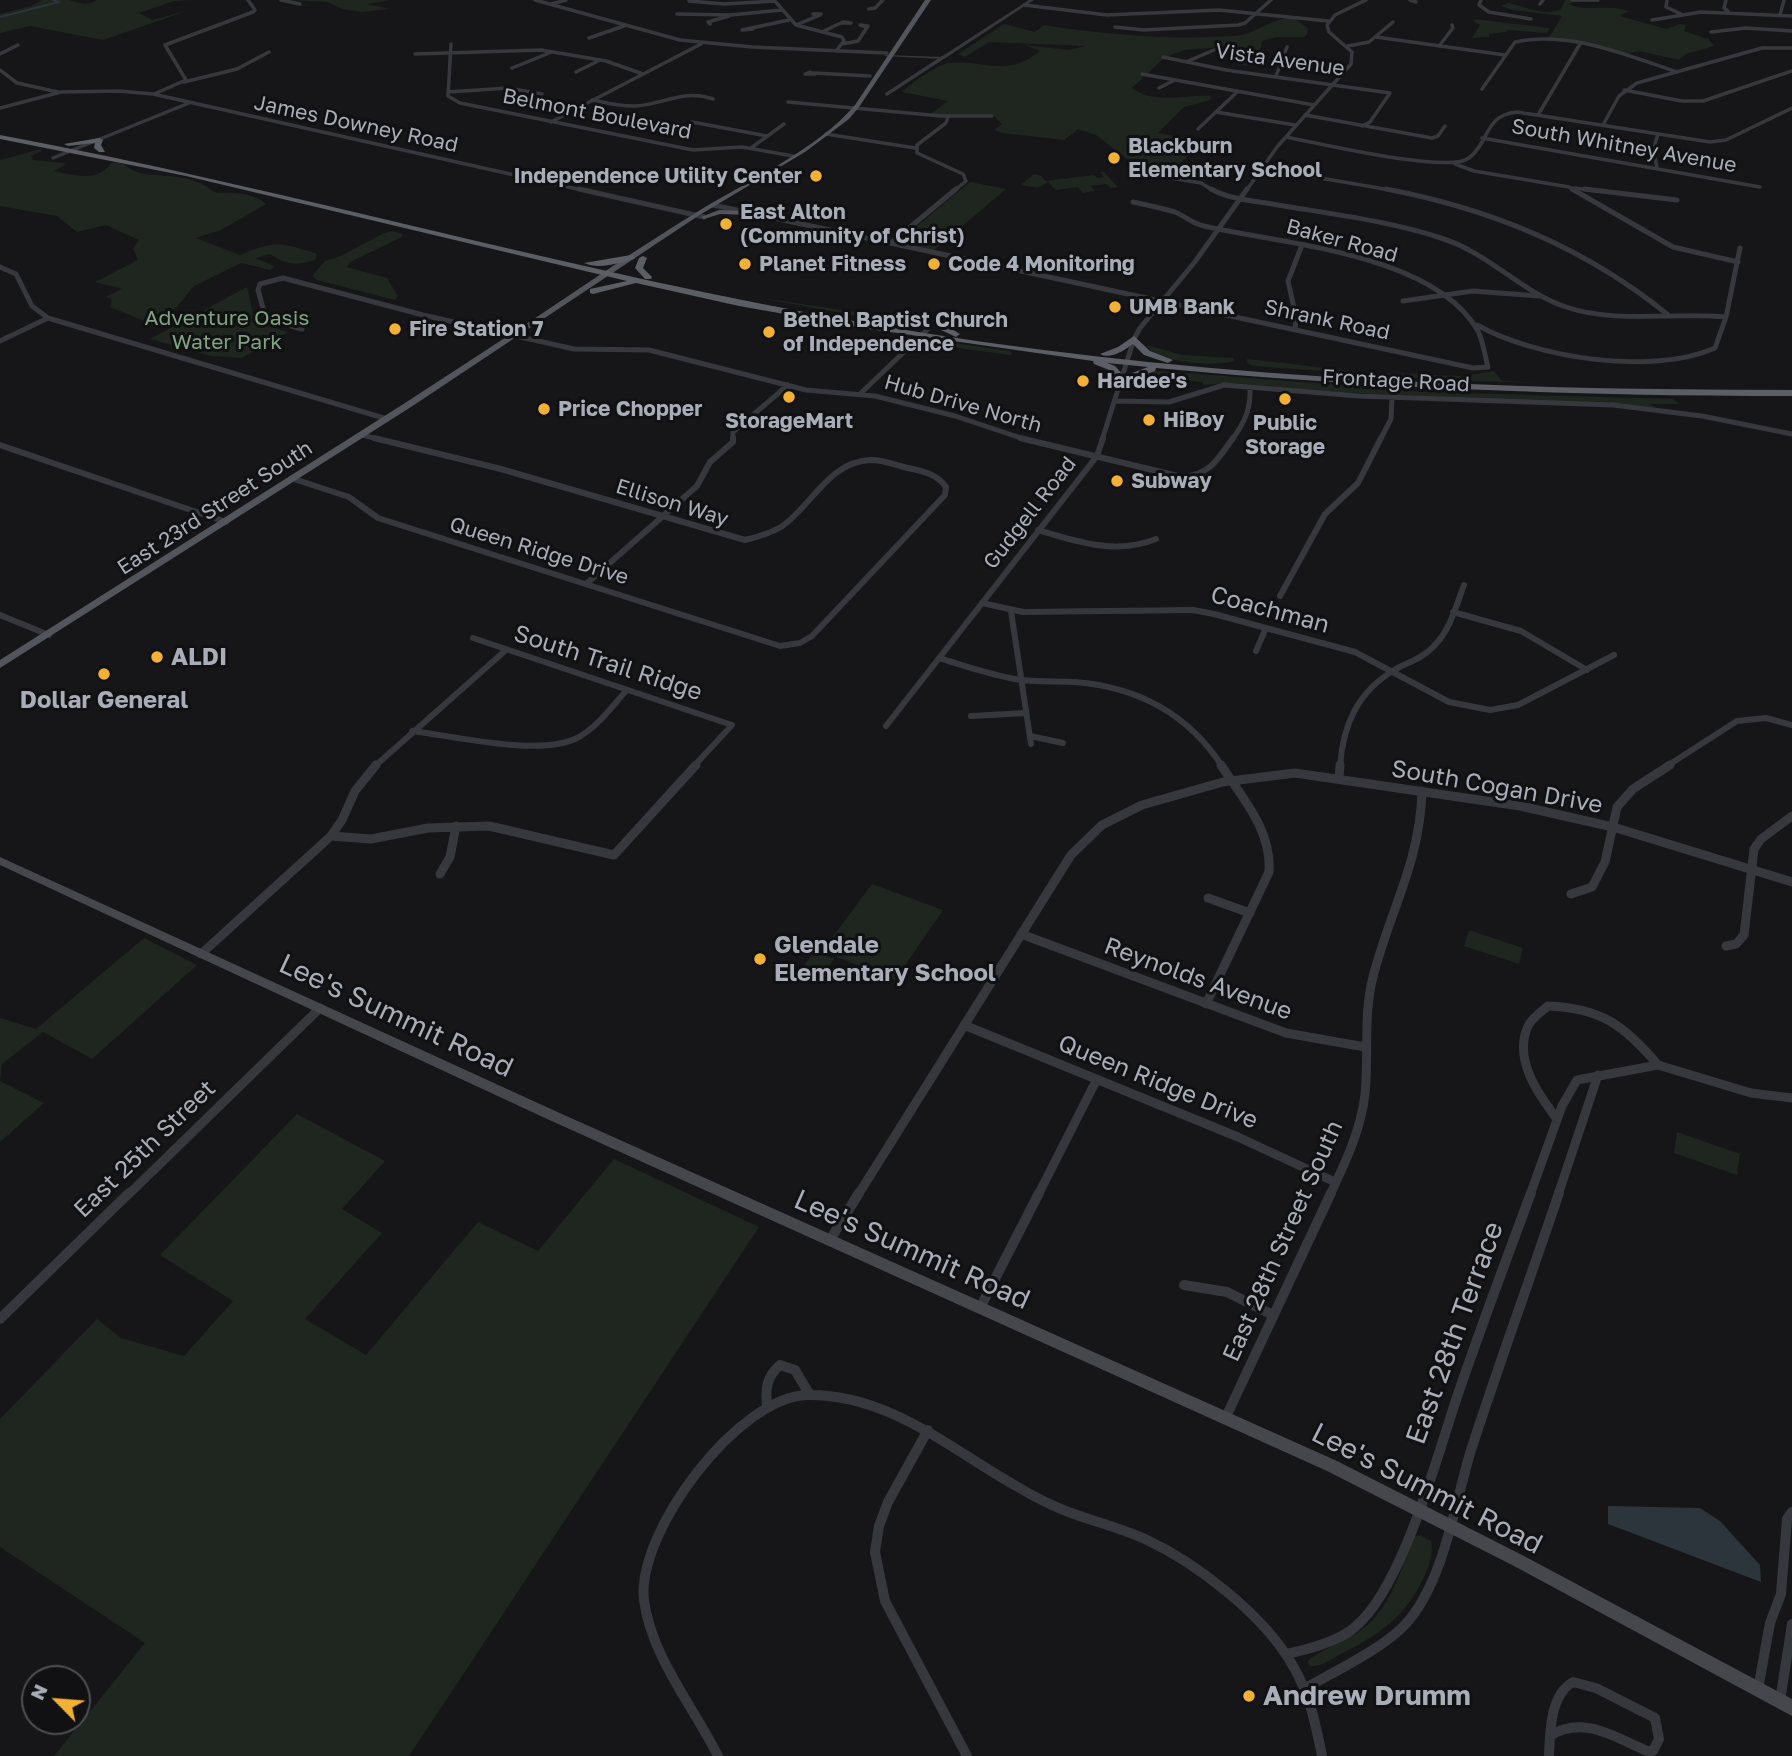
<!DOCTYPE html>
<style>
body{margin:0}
#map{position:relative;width:1792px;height:1756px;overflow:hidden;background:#161618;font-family:"Golos Text",sans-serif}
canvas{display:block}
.north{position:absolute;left:21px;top:1665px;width:70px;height:70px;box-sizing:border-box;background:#111113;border:2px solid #4d4f55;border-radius:50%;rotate:295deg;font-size:19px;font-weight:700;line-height:28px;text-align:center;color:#a8adb8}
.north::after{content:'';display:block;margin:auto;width:24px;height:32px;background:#f2b134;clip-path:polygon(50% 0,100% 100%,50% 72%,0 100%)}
</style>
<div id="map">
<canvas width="1792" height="1756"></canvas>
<div class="north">N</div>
</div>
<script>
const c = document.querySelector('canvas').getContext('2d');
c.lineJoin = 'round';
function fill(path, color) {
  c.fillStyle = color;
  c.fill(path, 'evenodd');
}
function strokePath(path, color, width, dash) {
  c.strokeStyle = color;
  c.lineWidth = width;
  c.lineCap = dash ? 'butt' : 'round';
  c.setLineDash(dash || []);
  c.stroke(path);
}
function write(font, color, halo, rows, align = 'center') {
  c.font = font + ' "Golos Text",sans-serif';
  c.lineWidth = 6;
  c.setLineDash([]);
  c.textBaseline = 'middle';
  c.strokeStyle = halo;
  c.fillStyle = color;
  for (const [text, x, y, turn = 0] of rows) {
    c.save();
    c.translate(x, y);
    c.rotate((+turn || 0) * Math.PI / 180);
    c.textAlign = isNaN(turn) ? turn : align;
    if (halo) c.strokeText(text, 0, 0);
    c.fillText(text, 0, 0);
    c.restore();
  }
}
fill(new Path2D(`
 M42 0C50 0 60 0 68 0 80 2 85 7 97 0H191L174 1 139 13 152 20 187 11 103 40 30 26 0 33V14L31 6Z
 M290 0H390L367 4 390 9 361 12 343 9 327 2Z
 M1565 0H1577L1569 4C1585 12 1608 4 1628 11L1620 16 1666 29 1680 24 1686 25 1684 31 1708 39 1714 46 1686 54 1679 60 1639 51 1626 54 1599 46 1548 39 1562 16 1513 10 1501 6 1508 3C1526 6 1542 17 1561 9Z
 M1289 18 1297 20 1308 28 1307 34 1304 37H1276L1262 41 1257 66 1238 65V53L1233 50V46L1185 50 1165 57 1132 88C1154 105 1186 94 1211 96L1210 100 1184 107 1158 133 1204 141 1167 176 1143 171 1096 135 1078 129 1064 140 1003 133 994 130 1002 124 993 115H929L948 101 902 92C909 84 939 64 949 63 986 59 1005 79 1040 51L1025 45 1069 50 1085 46 989 42 965 57 958 54 1004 24 1035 32 1044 25C1108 35 1169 40 1233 36 1254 35 1269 20 1289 18Z
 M1474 19 1550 28 1549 30 1546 33 1507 30 1506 32 1489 34V37L1472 38 1480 25 1475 22Z
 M41 149V151L31 156 33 160 64 163 65 165 54 171C73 175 98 183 111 163 124 160 128 170 140 173 160 177 181 174 200 183 207 185 212 193 219 193 234 193 255 192 266 204L221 230 196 238 240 255C277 240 279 242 317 254L315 260C295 266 287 265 270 254L256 258 274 266 271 270 241 263 194 286 176 308 147 322 110 307 112 299 105 297 122 289 95 282 138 260 133 248 139 240 106 225 77 232 57 216 0 206V160Z
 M1100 172H1104L1118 187 1111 188 1106 184 1091 186 1095 191 1083 193 1078 187 1056 190 1048 182 1038 188 1021 185 1034 174 1041 176 1046 181 1094 175 1097 178 1104 177Z
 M970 182 1006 189 934 250 899 241Z
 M392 231 402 234V237L350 262 347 267 387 278 398 296 395 300 317 280 312 276 325 261 341 256 382 234Z
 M247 287 255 322 288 332 242 358 211 356 150 339Z
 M755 297 882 316 874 319Z
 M933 340 1010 351 1012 353 1010 355 937 345 914 349 922 342Z
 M1147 345 1182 355 1234 358V361C1219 367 1153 363 1147 345Z
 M1247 359 1361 372 1421 374 1422 378 1253 366 1248 364Z
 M1148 370 1428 392 1673 399 1680 404H1650L1657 408 1340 392 1229 383 1203 385V382L1152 377 1137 379Z
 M1494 371 1502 381 1546 383 1436 380 1432 375 1465 376Z
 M872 884 943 910 895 980 822 951Z
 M1469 930 1523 948 1519 964 1464 946Z
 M144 938 197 965 92 1059 43 1032 2 1064 0 1081 44 1103 0 1142V1018L36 1029Z
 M814 952 834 959 817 983 797 975Z
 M297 1114 385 1161 342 1209 382 1233 305 1319 366 1355 478 1222 538 1251 614 1159 759 1227 409 1756H54L145 1643 0 1547V1419L97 1319 121 1338 184 1356 233 1301 160 1255Z
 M1677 1132 1740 1154 1737 1175 1674 1153Z
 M1420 1535 1431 1541C1434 1553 1429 1566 1424 1577 1406 1617 1377 1636 1339 1655 1330 1660 1319 1668 1309 1666L1308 1661 1311 1658C1328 1647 1348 1640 1364 1628 1392 1605 1401 1570 1413 1537Z`), '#1e261f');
fill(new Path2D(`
 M1608 1506 1700 1508 1720 1521 1760 1565 1761 1582 1608 1524Z`), '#2c353c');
strokePath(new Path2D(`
 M0 17 59 2 53 0`), '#2c353c', 2);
strokePath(new Path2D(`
 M281 0 300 4
 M535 0 680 40 752 47 887 53
 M692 0 689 1 724 4 775 1
 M774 0 796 25 842 37 844 41 836 51
 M1410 0 1416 2
 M1481 0 1479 5 1489 12 1531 19
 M1572 0H1598
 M1667 0 1666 7 1681 14
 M1726 0 1724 8 1728 11
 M551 4 566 0
 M1540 4 1543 0
 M1024 5 1107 15 1219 10 1328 21
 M869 9 875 8 883 0
 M677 14 731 15 782 10
 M1780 15 1784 0
 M1652 20 1701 12 1792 16
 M710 24 708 22 729 16
 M796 25 820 15 821 14H813L817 16
 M1115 27 1144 30 1238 25 1245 23 1271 0
 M753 29 742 30 789 20
 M824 31 843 22 851 23H841
 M1711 32 1746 28 1792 31
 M1376 37 1505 55
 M589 38 624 26
 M451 44 448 96 460 103 693 150 742 147 793 156
 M842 44 858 41 868 26 860 25 867 27
 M1348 46 1369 42 1393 22
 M1439 46 1453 28 1452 25
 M0 54 18 45
 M415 54 541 50 606 61 643 74
 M1163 57 1226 70 1390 93 1370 122 1362 126
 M1188 61 1214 50
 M512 68 552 52
 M0 70 17 83 58 92
 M576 72 600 60
 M810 72 815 74H805Z
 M814 73 870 76
 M1142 74 1314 105
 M1276 76 1287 47
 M184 82 237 69 269 52
 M1159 88 1173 81
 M1482 89 1515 42C1569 30 1626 55 1677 72
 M1624 90 1682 101H1703L1792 71
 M448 92 508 88 542 94
 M154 94 186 80 165 45 253 12 255 10 248 0
 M887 94 942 58
 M592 100C606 103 622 107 636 106 664 104 685 89 713 99
 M788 102 941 116H992
 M0 108 61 92 119 91 153 94 586 191
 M1216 112 1295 125
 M1305 115 1432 138 1438 136 1445 126
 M1538 115 1580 44
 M948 117 946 123 917 145V153L963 174 966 181 954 191
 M551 122 701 44
 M692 122 767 136
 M1603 125 1619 96 1637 83 1762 48H1792
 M1198 129 1237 92
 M826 134 915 148
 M1286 137C1317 143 1448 174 1469 158 1490 142 1484 115 1517 112L1710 142 1726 140 1792 108
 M1482 138 1760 187
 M751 148 784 124
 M53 158 189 103
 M1455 164 1474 171 1569 187 1576 191
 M1657 167 1653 150 1658 134
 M1262 168 1396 191
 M1142 173 1201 183 1214 191
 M1575 188 1598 191
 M1246 191 1277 147 1351 64 1352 52 1329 32 1327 25 1335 15 1366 0`), '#37383d', 3.5);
strokePath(new Path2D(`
 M579 189 704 217
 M1211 189C1230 200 1257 201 1278 205 1332 214 1389 221 1441 238 1489 253 1521 292 1566 307 1616 324 1674 312 1726 317
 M1386 189C1491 209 1584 247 1667 314
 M1572 189 1673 247 1738 262
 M1584 189 1677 200
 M713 205 1473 368 1488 367C1485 356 1483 341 1478 331 1434 253 1281 244 1204 226 1193 224 1185 216 1175 212 1161 208 1147 205 1133 202
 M891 243 956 189
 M0 267 16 274 32 306 48 318 387 419
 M1403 301 1473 291 1539 296
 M1477 325C1536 358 1652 376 1715 348L1726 317 1740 248
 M302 329 266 319 258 290 260 284 283 278 423 315 574 349 649 350 806 390 875 396 955 416 1027 440
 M1295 330 1296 317 1288 281 1302 245
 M0 341 48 318
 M861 393 928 329
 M1115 401 1169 402 1224 385 1359 396 1613 405 1702 416 1792 434
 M362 435 382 440
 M733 440V432L788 385
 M1102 440 1134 339 1140 328 1194 263 1247 189
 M1232 440C1245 421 1251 410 1250 387
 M1380 440 1391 419 1392 397`), '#37383d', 5);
strokePath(new Path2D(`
 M1020 438 1182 477C1210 475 1218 459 1233 438
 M0 445 226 522
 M294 479 349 497 378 518 780 646 800 643 812 636 945 495 946 487C937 474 923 471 908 468 896 465 883 460 871 460 829 461 811 507 781 527 769 534 758 537 745 540L501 469 374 438
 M1038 530C1077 542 1116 555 1156 539
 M586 584 697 486 710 462 733 442V438
 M1280 596 1325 514 1358 483 1381 438
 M982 603 1023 612 1193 610 1214 614 1355 652 1449 702 1490 710 1518 705 1614 655
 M1011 611 1031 744
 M1453 612 1521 631 1587 670
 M0 615 49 635
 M473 638 732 725 694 766
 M1256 651 1266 628
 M939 658C966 666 993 676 1022 680 1039 682 1057 681 1075 682 1137 687 1188 714 1222 766
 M971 716 1026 713
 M886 726 1097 456 1103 438
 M412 731C454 736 540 757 577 738 597 728 612 706 627 690
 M1030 736 1063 743
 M375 766 506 650
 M1340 766C1343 724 1358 691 1396 669 1409 662 1423 658 1433 647 1450 631 1456 606 1464 585
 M1667 766 1737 721 1766 718 1792 725`), '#37383d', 6);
strokePath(new Path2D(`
 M1339 779 1340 765
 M331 836 371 839 428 828 489 826 614 855 696 765
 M440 874 450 857 456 826
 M1571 894 1592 887 1605 862 1617 807 1633 789 1670 765
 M1208 898 1250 913
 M1021 934 1286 1033 1365 1047
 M1726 946 1736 944 1744 935 1754 849 1761 839 1792 816
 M201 954 331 836 342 820 355 791 376 765
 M1206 1004 1269 872C1272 830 1242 798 1221 765
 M964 1025 1238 1137 1335 1182
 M1557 1119C1538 1094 1513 1059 1528 1026 1532 1018 1541 1012 1548 1006 1601 1008 1624 1025 1658 1065
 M128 1195 320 1008
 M858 1195 1071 855 1102 825 1142 805 1223 782 1295 773 1520 806 1613 827 1792 882
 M1038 1195 1097 1079
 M1330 1195C1345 1163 1361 1130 1365 1094 1369 1055 1363 1015 1373 977 1390 910 1420 863 1422 791
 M1530 1195 1562 1106 1577 1080 1658 1065 1751 1093 1792 1098
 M1558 1195 1598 1075`), '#37383d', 9);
strokePath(new Path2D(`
 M830 1240 859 1193
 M1184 1285 1227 1292 1273 1315
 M980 1308 1039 1193
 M0 1319 129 1193
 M767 1405C765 1389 767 1376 780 1365L795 1370 810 1395
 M1225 1419 1331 1193
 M928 1430 888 1502 879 1526 875 1552 885 1601 967 1756
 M1286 1654C1306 1650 1340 1641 1355 1627 1403 1587 1437 1456 1458 1394 1481 1327 1506 1260 1531 1193
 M1304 1689C1335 1671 1389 1646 1410 1619 1445 1575 1455 1503 1471 1450 1499 1364 1530 1279 1559 1193
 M1758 1689 1770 1623 1781 1594 1787 1519 1792 1512
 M1780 1701 1792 1624
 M718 1756C693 1706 651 1656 644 1600 636 1533 738 1396 808 1395 889 1394 950 1449 1016 1486 1033 1496 1052 1506 1071 1513 1096 1522 1121 1528 1145 1539 1197 1563 1265 1616 1293 1666 1309 1693 1316 1725 1322 1756
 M1549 1756C1550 1732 1550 1695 1573 1682L1596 1688 1655 1718 1659 1739 1653 1751H1647C1616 1738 1584 1715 1551 1735`), '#37383d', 10);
fill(new Path2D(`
 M1029 0H1034L944 59 884 56 886 55 941 57Z`), '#37383d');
fill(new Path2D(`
 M0 857 553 1110 1337 1461 1524 1556 1792 1699V1716L1514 1566 1327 1471 545 1118 0 865Z`), '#45474d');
fill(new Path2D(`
 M925 0H931L859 107 849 119 805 152 698 216 411 407 0 668V660L405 403 517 330 497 332 493 330 494 328 523 326C581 288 638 248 697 212 746 182 818 149 855 105Z
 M719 210 748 211 751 213 748 215 720 214 704 219 701 217Z`), '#53555c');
fill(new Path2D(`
 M0 135C290 189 574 273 865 323 1171 377 1482 390 1792 390V396C1579 396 1368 388 1156 368L1155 371 1122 383 1109 370 1094 364 1093 361 869 329 739 306 636 283 593 294 590 293V289L627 281 186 176 0 139ZM1107 363 1148 367 1124 376 1115 366Z
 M99 138 103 140 101 145 105 152H99L94 148 95 143 68 146 64 144Z
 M631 255 635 257 634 259C618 263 599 270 584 263Z
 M643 256 647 258 643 268 652 277 651 279H645L635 268 639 258Z
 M936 319H942L947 326 960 334 956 337 941 330 935 321Z
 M1134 336 1150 351 1173 360 1168 363 1144 355 1133 344C1125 350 1110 360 1100 354L1118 347Z`), '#5b5e65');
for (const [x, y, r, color] of [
 [1114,158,7,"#f2b134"],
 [816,176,7,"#f2b134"],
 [726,224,7,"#f2b134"],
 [745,264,7,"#f2b134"],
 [934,264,7,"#f2b134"],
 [1115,307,7,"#f2b134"],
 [395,329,7,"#f2b134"],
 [769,332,7,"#f2b134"],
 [1083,381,7,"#f2b134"],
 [789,397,7,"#f2b134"],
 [1285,399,7,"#f2b134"],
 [544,409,7,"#f2b134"],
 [1149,420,7,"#f2b134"],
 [1117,481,7,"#f2b134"],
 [157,657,7,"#f2b134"],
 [104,674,7,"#f2b134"],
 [760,959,7,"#f2b134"],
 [1249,1696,7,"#f2b134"]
]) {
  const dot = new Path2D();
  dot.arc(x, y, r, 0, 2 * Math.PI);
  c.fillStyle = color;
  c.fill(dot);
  strokePath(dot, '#111113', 2.5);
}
write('21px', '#a8adb8', '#111113', [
 ["Vista Avenue",1280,60,8],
 ["Belmont Boulevard",597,114,11],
 ["James Downey Road",356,124,12],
 ["South Whitney Avenue",1624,146,10],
 ["Baker Road",1342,241,15],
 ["Shrank Road",1327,320,12],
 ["Frontage Road",1396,381,3],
 ["Hub Drive North",963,404,16],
 ["Ellison Way",672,503,17],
 ["East 23rd Street South",215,508,-33],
 ["Gudgell Road",1030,513,-52],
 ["Queen Ridge Drive",539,551,17]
]);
write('bold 21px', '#a8adb8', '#111113', [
 ["Blackburn",1128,146],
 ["Elementary School",1128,170],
 ["Independence Utility Center",802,176,"right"],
 ["East Alton",740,212],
 ["(Community of Christ)",740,236],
 ["Planet Fitness",759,264],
 ["Code 4 Monitoring",948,264],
 ["UMB Bank",1129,307],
 ["Bethel Baptist Church",783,320],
 ["of Independence",783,344],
 ["Fire Station 7",409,329],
 ["Hardee's",1097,381],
 ["Price Chopper",558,409],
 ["HiBoy",1163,420],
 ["StorageMart",789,421,"center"],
 ["Public",1285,423,"center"],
 ["Storage",1285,447,"center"],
 ["Subway",1131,481]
], 'left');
write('21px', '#7fa381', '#111113', [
 ["Adventure Oasis",227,318],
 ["Water Park",227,342]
]);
write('24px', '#a8adb8', '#111113', [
 ["Coachman",1270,610,15],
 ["South Trail Ridge",608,663,18],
 ["South Cogan Drive",1497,787,10],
 ["Reynolds Avenue",1198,979,20],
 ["Queen Ridge Drive",1158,1082,22],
 ["East 25th Street",145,1149,-44],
 ["East 28th Street South",1283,1241,-66]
]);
write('bold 24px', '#a8adb8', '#111113', [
 ["ALDI",171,657],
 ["Dollar General",104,700,"center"],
 ["Glendale",774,945],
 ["Elementary School",774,973]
], 'left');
write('28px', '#a8adb8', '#111113', [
 ["Lee's Summit Road",396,1016,25],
 ["Lee's Summit Road",912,1250,24],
 ["East 28th Terrace",1455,1333,-70],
 ["Lee's Summit Road",1427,1489,27]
]);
write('bold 28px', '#a8adb8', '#111113', [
 ["Andrew Drumm",1263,1696]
], 'left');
</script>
